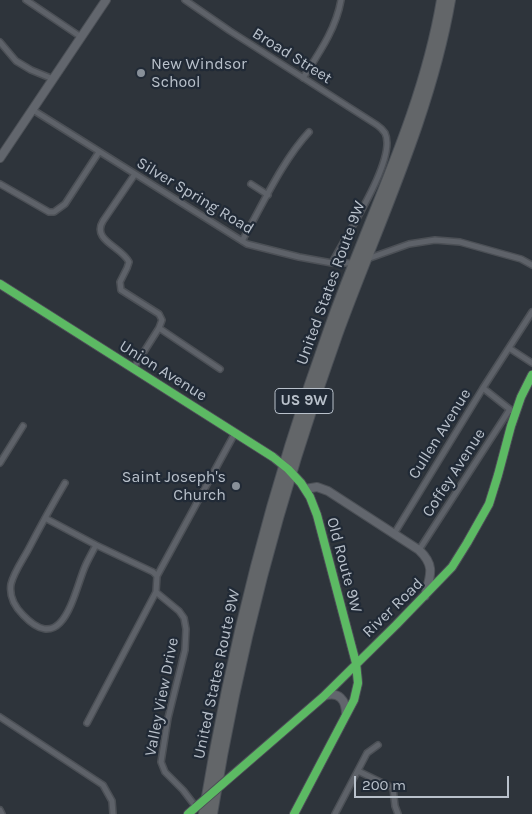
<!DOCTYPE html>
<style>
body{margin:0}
#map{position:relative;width:532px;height:814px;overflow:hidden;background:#2e343b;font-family:Karla,sans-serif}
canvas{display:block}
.scale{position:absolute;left:354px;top:776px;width:155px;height:22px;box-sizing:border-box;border:2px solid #b9c1cb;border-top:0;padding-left:6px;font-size:15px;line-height:18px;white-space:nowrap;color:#b9c1cb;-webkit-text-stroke:4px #212a36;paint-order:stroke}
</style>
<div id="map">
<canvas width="532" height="814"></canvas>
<div class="scale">200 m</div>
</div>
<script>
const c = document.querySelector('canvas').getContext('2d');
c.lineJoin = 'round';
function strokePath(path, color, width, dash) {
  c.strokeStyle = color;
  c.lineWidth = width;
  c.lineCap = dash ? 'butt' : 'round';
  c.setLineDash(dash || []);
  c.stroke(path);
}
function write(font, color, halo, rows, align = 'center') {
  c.font = font + ' Karla,sans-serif';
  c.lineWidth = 4.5;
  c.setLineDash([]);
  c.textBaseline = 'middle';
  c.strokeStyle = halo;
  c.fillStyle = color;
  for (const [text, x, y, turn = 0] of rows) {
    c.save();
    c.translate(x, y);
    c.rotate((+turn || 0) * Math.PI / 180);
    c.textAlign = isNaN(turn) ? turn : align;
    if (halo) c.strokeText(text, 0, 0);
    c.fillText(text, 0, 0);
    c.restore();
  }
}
const street = new Path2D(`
 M26 0 81 37
 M185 0 230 31 377 125C380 127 383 130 385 133 398 159 344 238 332 263
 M0 42 16 61 31 70 53 79
 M303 78C319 53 336 29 341 0
 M33 110 247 244 299 257 332 263H354
 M0 184 49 212H54L65 204 99 152
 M251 184 268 195
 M242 241C262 206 282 161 309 132
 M367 259 409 244 435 240 460 242 521 259 532 265
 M159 328 220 369
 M509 348 532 363
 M133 369 159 328 162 320 159 314 121 290 120 282 127 268 129 262C122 247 91 240 103 221L135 174
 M483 388 512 411
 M0 463 23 426
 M65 483C52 505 40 527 28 550 22 561 14 572 11 584 9 596 15 607 23 615 62 656 73 597 84 569 87 561 92 553 96 545
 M45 518 96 545 153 572 157 576
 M394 534 483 388 532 312
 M419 550 510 409
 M156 592 179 611 184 618 186 629 185 650 168 718 161 762 165 772 183 790 196 807
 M0 717 103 785 112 801 113 814
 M87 723 156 592 157 576 235 433
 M358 771 393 788 395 806 398 814
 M0 810 2 814
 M335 814 367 753 378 745`);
const secondary = new Path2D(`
 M0 158 106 0
 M0 284 273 457 288 469 301 483 310 497 317 515 356 663 358 683 354 700 294 814
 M305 489 317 487 328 491 419 550C436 566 430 576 425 596
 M324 696C339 691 346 700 346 714
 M227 780 323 697 396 625 452 567 467 543 489 504 498 475 511 426 521 397 532 375
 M188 814 196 807`);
const highway = new Path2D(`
 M204 814C231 648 273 485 330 327 368 219 423 114 442 0
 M212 814C238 651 281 491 337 335 377 225 430 116 450 0`);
strokePath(street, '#4c5056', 8);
strokePath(secondary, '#4c5056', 10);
strokePath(highway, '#4b5057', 12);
strokePath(street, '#5e6269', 5);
strokePath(secondary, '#62666d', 8);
strokePath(highway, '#636669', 10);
const secondaryBridge = new Path2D(`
 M196 807 227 780`);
strokePath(secondaryBridge, '#4c5056', 10, []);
strokePath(secondaryBridge, '#62666d', 8);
strokePath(new Path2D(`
 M0 284 273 457 288 469 301 483 310 497 317 515 356 663 358 683 354 700 294 814
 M188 814 323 697 396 625 452 567 467 543 489 504 498 475 511 426 521 397 532 375`), '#5cba63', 8);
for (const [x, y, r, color] of [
 [141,73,5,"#889099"],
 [236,486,5,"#889099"]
]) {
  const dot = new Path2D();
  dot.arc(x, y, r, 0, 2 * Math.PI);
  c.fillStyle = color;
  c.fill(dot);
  strokePath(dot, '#212a36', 2);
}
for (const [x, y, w] of [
 [304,401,58]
]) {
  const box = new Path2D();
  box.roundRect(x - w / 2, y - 12.5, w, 25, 4);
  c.fillStyle = '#212a36';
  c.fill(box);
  strokePath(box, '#b9c1cb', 1);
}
write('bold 15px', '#b9c1cb', null, [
 ["US 9W",304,401]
]);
write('16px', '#b9c1cb', '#212a36', [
 ["Broad Street",292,56,32],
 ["Silver Spring Road",195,196,31],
 ["United States Route 9W",331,283,-70],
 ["Union Avenue",163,371,32],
 ["Cullen Avenue",440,434,-58],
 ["Coffey Avenue",454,473,-57],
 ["Old Route 9W",344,565,75],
 ["River Road",393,608,-44],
 ["United States Route 9W",217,674,-78],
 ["Valley View Drive",162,697,-79]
]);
write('16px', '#b9c1cb', '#212a36', [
 ["New Windsor",151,64],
 ["School",151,82],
 ["Saint Joseph's",226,477,"right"],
 ["Church",226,495,"right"]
], 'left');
</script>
